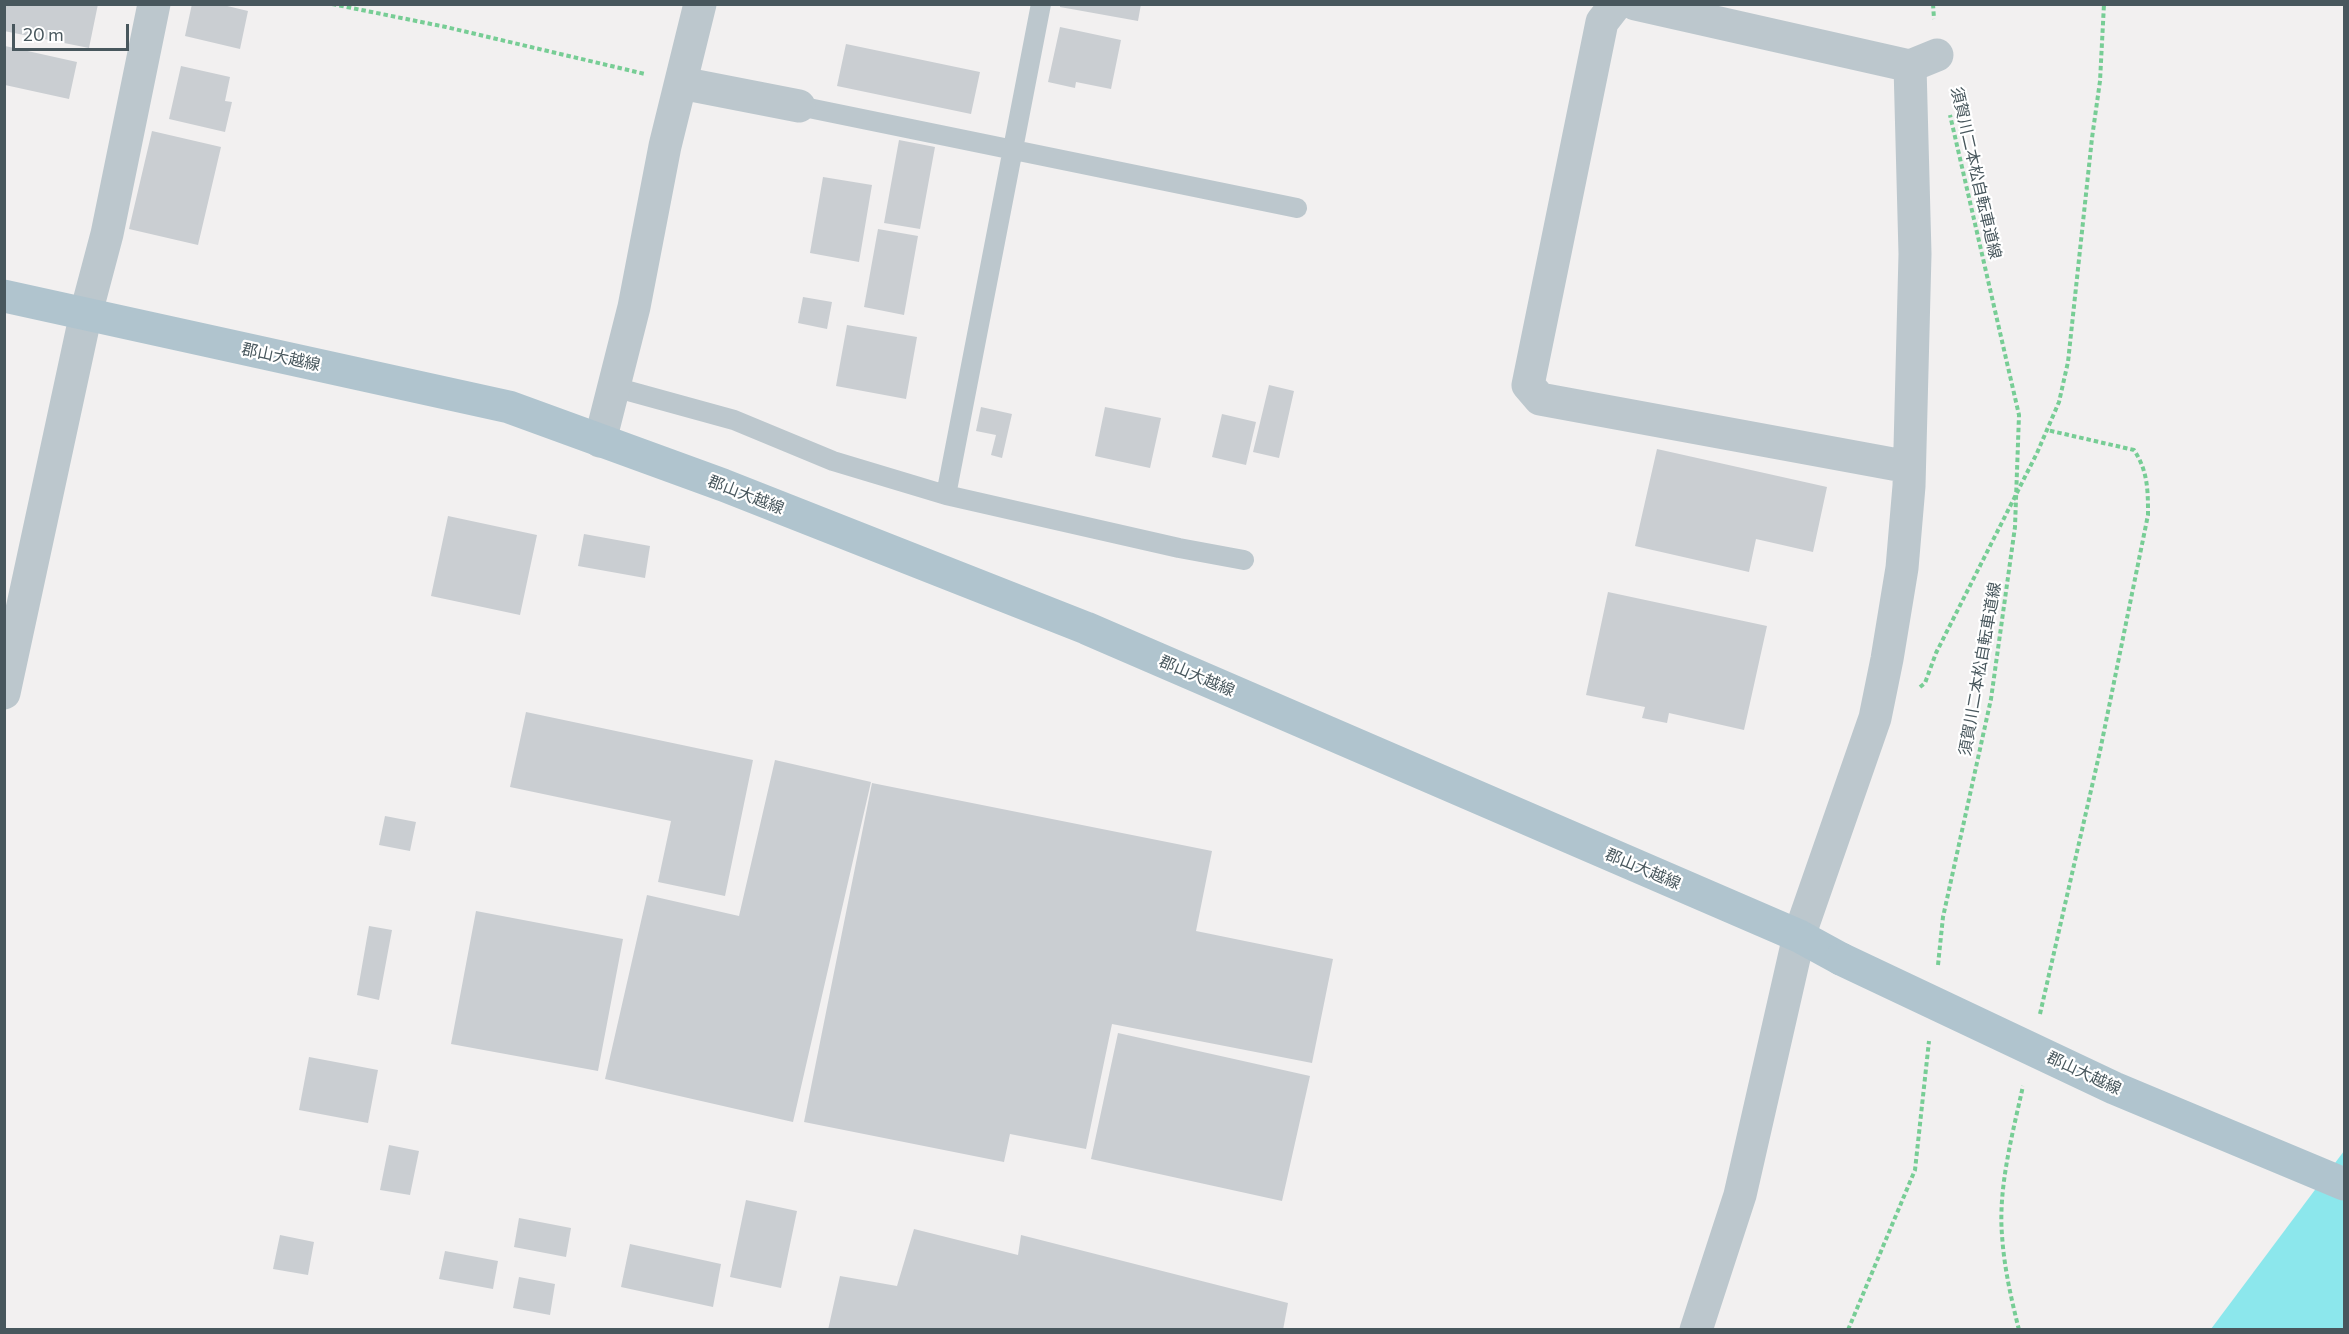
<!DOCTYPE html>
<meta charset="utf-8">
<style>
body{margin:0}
#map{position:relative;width:2349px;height:1334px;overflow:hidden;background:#f2f0f0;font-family:Commissioner,sans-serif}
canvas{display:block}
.frame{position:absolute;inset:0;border:6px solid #48575d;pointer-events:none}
.scale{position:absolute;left:12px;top:24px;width:117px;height:27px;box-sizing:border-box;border:3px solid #48575d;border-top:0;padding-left:8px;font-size:18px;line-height:21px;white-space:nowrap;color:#48575d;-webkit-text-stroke:4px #fff;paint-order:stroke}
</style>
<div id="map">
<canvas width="2349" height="1334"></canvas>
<div class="frame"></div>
<div class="scale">20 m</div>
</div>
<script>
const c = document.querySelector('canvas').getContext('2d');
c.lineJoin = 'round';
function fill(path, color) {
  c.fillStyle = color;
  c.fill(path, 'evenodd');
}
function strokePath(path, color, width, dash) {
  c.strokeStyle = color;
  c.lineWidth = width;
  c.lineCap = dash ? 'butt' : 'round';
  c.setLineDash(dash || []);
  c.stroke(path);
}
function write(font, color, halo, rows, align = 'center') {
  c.font = font + ' Commissioner,"Noto Sans JP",sans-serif';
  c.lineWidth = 4.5;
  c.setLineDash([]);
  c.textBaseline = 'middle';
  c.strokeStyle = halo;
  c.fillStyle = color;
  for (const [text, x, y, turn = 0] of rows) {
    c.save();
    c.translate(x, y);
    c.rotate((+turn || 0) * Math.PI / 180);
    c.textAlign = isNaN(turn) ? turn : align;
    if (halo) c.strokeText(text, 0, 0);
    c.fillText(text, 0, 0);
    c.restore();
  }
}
fill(new Path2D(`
 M2344 1151V1329H2211Z`), '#8ce7ec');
fill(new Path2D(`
 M4 4H98L89 48 4 31Z
 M192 4H219L248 11 240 49 185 36Z
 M1060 4H1141L1138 21 1060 7Z
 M1060 27 1121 40 1111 89 1076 82 1075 88 1048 82Z
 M846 44 980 72 971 114 837 86Z
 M5 46 77 62 69 99 5 85Z
 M181 66 230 77 225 101 232 102 225 132 169 119Z
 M152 131 221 147 198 245 129 229Z
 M899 140 935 147 920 229 884 223Z
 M823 177 872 185 859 262 810 253Z
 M878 229 918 236 904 315 864 307Z
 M803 297 832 302 827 329 798 323Z
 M847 325 917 337 906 399 836 386Z
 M1269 385 1294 391 1279 458 1253 452Z
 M981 407 1012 414 1002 458 991 455 996 435 976 431Z
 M1105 407 1161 418 1150 468 1095 456Z
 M1222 414 1256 422 1246 465 1212 457Z
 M1657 449 1827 487 1813 552 1756 539 1749 572 1635 546Z
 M448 516 537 535 520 615 431 596Z
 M584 534 650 546 645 578 578 566Z
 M1608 592 1767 626 1744 730 1669 713 1667 723 1642 718 1645 707 1586 695Z
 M526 712 753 760 725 896 658 882 671 821 510 787Z
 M775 760 871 782 793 1122 605 1079 647 895 739 916Z
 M872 783 1212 851 1196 931 1333 959 1312 1063 1112 1024 1086 1149 1010 1134 1004 1162 804 1122Z
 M385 816 416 822 410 851 379 845Z
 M476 911 623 939 598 1071 451 1044Z
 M369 926 392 930 379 1000 357 995Z
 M1118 1033 1310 1076 1282 1201 1091 1159Z
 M309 1057 378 1070 368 1123 299 1110Z
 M389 1145 419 1151 410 1195 380 1190Z
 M746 1200 797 1211 781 1288 730 1277Z
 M519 1218 571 1228 566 1257 514 1247Z
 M914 1229 1018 1255 1021 1235 1288 1303 1283 1330H828L840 1276 897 1286Z
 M280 1235 314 1242 308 1275 273 1269Z
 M630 1244 721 1264 713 1307 621 1287Z
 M445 1251 498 1261 493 1289 439 1279Z
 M519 1277 555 1284 550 1315 513 1308Z`), '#caced2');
strokePath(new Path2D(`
 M332 4 446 27 645 74
 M1933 4 1934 19
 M1920 687 1925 683 1936 653 2037 453 2059 402 2068 362 2092 138 2100 81 2104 4
 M1938 965 1943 917 1991 699 2015 527 2019 415 1950 115
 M2040 1014 2100 751 2148 515C2148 491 2148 471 2134 450L2047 430
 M1848 1330 1915 1170 1929 1041
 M2019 1330C2011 1298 2004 1267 2002 1235 1998 1187 2013 1132 2023 1086`), '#77cd95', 4, [4.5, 3]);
strokePath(new Path2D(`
 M799 106 1297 208
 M614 387 734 420 833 461 946 495 1179 548 1244 560
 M946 495 1041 4`), '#bcc7cd', 20);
strokePath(new Path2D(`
 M1616 4 1602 22 1528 385 1540 399 1909 467
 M1635 4 1910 66 1915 254 1909 486 1902 568 1887 659 1875 718 1799 936 1740 1195 1696 1330
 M1910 66 1937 55
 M681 83 799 106
 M600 441 634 307 665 146 700 4
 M4 693 86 313 107 234 154 4`), '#bcc7cd', 33);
strokePath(new Path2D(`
 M4 296 509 407 723 485 1086 628 1799 936 1841 959`), '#b0c4ce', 33);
strokePath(new Path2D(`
 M1841 959 2114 1088 2344 1184`), '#b0c4ce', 33);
write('16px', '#48575d', '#fff', [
 ["須賀川二本松自転車道線",1976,173,77],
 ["郡山大越線",281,357,12],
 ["郡山大越線",746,495,21],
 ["須賀川二本松自転車道線",1980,669,-80],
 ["郡山大越線",1197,676,23],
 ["郡山大越線",1643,869,23],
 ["郡山大越線",2084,1073,25]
]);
</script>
